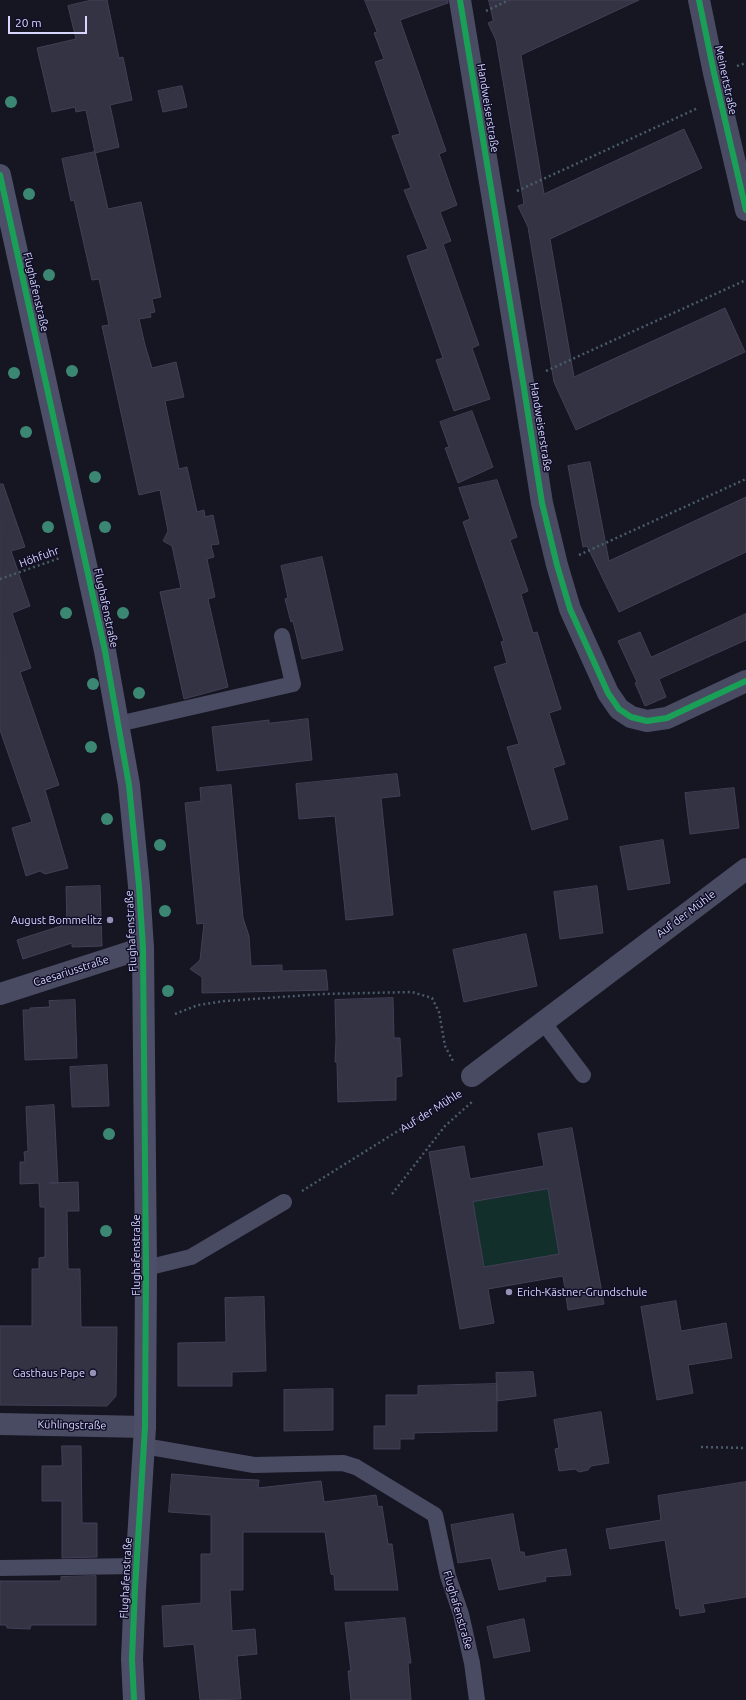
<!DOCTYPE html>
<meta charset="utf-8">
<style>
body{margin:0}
#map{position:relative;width:746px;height:1700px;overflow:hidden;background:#161522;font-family:Ubuntu,sans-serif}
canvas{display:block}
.scale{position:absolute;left:8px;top:16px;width:79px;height:18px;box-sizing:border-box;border:2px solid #d7d6ff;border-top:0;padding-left:5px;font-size:12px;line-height:14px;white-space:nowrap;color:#d7d6ff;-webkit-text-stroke:3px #110f28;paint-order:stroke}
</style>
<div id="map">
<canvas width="746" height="1700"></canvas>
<div class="scale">20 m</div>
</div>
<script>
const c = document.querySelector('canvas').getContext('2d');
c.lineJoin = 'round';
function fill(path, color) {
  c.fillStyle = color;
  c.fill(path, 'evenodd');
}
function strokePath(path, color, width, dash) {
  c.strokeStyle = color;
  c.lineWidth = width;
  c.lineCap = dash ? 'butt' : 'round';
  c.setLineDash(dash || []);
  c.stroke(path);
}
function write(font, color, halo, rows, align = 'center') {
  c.font = font + ' Ubuntu,sans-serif';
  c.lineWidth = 3;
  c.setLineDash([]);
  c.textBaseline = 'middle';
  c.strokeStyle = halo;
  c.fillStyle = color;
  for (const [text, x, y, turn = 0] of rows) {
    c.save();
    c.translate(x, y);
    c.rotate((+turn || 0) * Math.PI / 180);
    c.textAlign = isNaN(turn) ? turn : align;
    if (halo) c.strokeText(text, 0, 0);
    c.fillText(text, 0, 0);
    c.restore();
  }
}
fill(new Path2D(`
 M548 1189 559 1254 484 1267 473 1202Z`), '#132f2c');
const building = new Path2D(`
 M92 0H107L119 58 123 57 132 100 110 105 119 147 95 153 86 110 76 112 75 107 52 112 37 48 76 39 68 6Z
 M365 0H448V3L400 20 446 151 439 154 457 205 440 212 451 241 443 244 479 345 472 348 490 399 454 411 436 360 443 358 407 256 428 249 404 190 411 188 392 136 400 134 375 62 384 59 374 33 377 32Z
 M489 0H639L521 55 544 194 684 129 702 168 550 239 574 377 725 308 745 352 576 430 554 382 528 227 518 206 524 204 496 40 488 23 493 21Z
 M182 86 187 107 163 112 158 91Z
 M95 152 108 209 141 202 161 297 152 299 155 312 150 313 151 317 139 319 145 345 152 368 176 362 184 397 165 401 179 469 187 467 197 512 204 510 205 517 213 515 219 544 211 545 214 557 207 559 215 597 208 599 228 687 184 699 160 592 181 588 172 546 163 541 168 531 160 490 139 495 102 326 109 325 99 279 92 280 74 200 71 201 62 159Z
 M472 411 493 467 458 483 445 448 449 447 440 422Z
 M590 462 609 561 746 497V552L619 612 587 546 583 547 568 466Z
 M497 480 517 537 510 540 528 591 521 594 533 633 537 632 561 709 549 713 565 764 553 768 568 819 532 830 507 747 519 744 494 667 507 663 501 642 504 641 463 522 470 519 459 488Z
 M0 484H3L25 547 11 551 30 606 12 613 31 668 20 672 59 785 45 790 68 868 45 874 40 871 26 876 12 828 32 822 0 730Z
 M322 557 343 650 302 659 293 621 291 622 285 599 288 598 281 566Z
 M746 614V640L659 679 666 697 645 706 635 683 637 682 618 641 640 632 651 657Z
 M308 719 312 760 217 771 212 727 269 720V723Z
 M397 774 400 796 381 798 393 915 346 920 335 816 299 819 296 784Z
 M231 785 243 918 249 936 251 966 282 965V971L326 970 328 990 202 993V977L190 969 200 960 204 923 197 924 185 803 201 801 200 788Z
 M734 788 739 828 690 834 685 793Z
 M663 840 670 883 628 890 620 847Z
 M100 886 102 946 72 947V943L23 959 17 940 67 924 66 887Z
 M597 886 603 933 560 939 554 892Z
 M526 934 537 986 464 1002 453 950Z
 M393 998 394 1038H400L402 1076 396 1077V1100L338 1102 337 1062H335L336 1040 335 1000Z
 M75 1000 77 1058 25 1060 23 1010H30V1008L50 1007 49 1001Z
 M107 1065 109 1106 72 1107 70 1067Z
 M54 1105 58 1183H49L78 1182 79 1211H67L68 1269H80L81 1327H117L116 1396 107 1406 0 1405V1326H32V1269H39V1258L45 1257V1207H40L39 1183 20 1184V1162H25L24 1152 28 1151 26 1107Z
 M572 1128 604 1304 568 1310 563 1276 488 1289 494 1323 460 1329 429 1152 464 1146 470 1179 544 1166 538 1134ZM548 1189 559 1254 484 1267 473 1202Z
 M264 1297 266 1371 232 1372V1386H178V1343L226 1342 225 1298Z
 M676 1301 681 1331 726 1323 732 1358 688 1365 693 1393 657 1400 641 1307Z
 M533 1372 536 1396 497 1401 496 1373Z
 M497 1384V1431L414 1433V1439H400V1449H374V1426H386V1395H418V1386Z
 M333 1389V1430L284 1431V1390Z
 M601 1412 609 1463 591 1466 588 1470 579 1472 575 1469 559 1471 555 1449 559 1448 554 1420Z
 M62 1446H81L82 1523H97V1557L62 1558V1501H42V1466H62Z
 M172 1474 233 1479 259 1480 258 1488 321 1481 324 1502 376 1495 378 1507 382 1506 388 1544H392L398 1590H335L334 1575 331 1574 325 1532H243V1590H230L232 1631 255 1629 257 1654 237 1656 241 1699 200 1700 194 1644 164 1647 162 1606 201 1603V1554H211V1515L169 1512Z
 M746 1482V1597L703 1604 705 1612 680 1616 679 1608 676 1609 665 1540 610 1549 606 1529 661 1520 658 1496Z
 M513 1514 520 1552H524L525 1557 566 1549 571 1575 545 1577 546 1581 499 1590 491 1558 458 1563 451 1525Z
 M96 1576V1625H31L30 1629 7 1628 6 1625H0V1581H61V1577Z
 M405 1618 411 1663H408L411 1700H351L348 1671H351L345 1623Z
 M524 1619 530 1651 494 1658 487 1627Z`);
fill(building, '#343344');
strokePath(building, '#414056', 1);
strokePath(new Path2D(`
 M486 11 509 0
 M737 66 746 63
 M517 191 698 108
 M546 371 746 280
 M579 555 746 479
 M0 579 60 558
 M175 1014 198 1005 225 1001 323 994 412 992 432 998 439 1012 445 1046 453 1061
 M302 1191 457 1094
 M392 1194 445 1126 473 1101
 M701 1447 746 1448`), '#4a5c69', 2.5, [2, 3]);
strokePath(new Path2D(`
 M118 724 293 684 282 636
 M543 1022 583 1075
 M146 1268 191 1257 284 1202
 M144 1446 254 1465 343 1463 356 1467 435 1515 448 1576 461 1614 472 1663 477 1700
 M0 1568 137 1566`), '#494b63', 16);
strokePath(new Path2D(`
 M460 0 523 382 542 503 557 565 570 609 608 693 619 709 631 717 647 721 667 718 746 681
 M699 0 714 73 746 210
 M0 994 143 948
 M472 1076 746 869
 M0 1424 145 1427`), '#494b63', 22);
strokePath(new Path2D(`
 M0 175 105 651 129 785 139 886 143 948 146 1268 145 1427 135 1589 132 1659 134 1700`), '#4d4f69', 22);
strokePath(new Path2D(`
 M460 0 523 382 542 503 557 565 570 609 608 693 619 709 631 717 647 721 667 718 746 681
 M699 0 714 73 746 210
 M0 175 105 651 129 785 139 886 143 948 146 1268 145 1427 135 1589 132 1659 134 1700`), '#1a9f57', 6);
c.fillStyle = '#3c8773';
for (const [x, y] of [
 [11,102],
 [29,194],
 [49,275],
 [72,371],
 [14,373],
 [26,432],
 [95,477],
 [48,527],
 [105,527],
 [66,613],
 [123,613],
 [93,684],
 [139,693],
 [91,747],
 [107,819],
 [160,845],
 [165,911],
 [168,991],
 [109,1134],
 [106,1231]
]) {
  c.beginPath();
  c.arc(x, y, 6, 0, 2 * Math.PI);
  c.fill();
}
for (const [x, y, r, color] of [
 [110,920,4,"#9392b2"],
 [509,1292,4,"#9392b2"],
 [93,1373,4,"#9392b2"]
]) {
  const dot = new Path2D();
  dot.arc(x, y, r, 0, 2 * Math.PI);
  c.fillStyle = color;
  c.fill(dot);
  strokePath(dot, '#110f28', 1.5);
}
write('11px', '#d7d6ff', '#110f28', [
 ["Meinertstraße",726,80,78],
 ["Handweiserstraße",488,108,81],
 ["Flughafenstraße",36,292,77],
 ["Handweiserstraße",541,427,81],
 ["Höhfuhr",39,557,-20],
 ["Flughafenstraße",106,608,78],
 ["Auf der Mühle",686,914,-37],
 ["Flughafenstraße",131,931,-93],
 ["Caesariusstraße",71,971,-18],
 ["Auf der Mühle",431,1111,-32],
 ["Flughafenstraße",136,1255,-90],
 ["Kühlingstraße",72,1425,1],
 ["Flughafenstraße",126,1578,-87],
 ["Flughafenstraße",458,1610,74]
]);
write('11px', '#d7d6ff', '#110f28', [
 ["August Bommelitz",102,920],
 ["Erich-Kästner-Grundschule",517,1292,"left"],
 ["Gasthaus Pape",85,1373]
], 'right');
</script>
